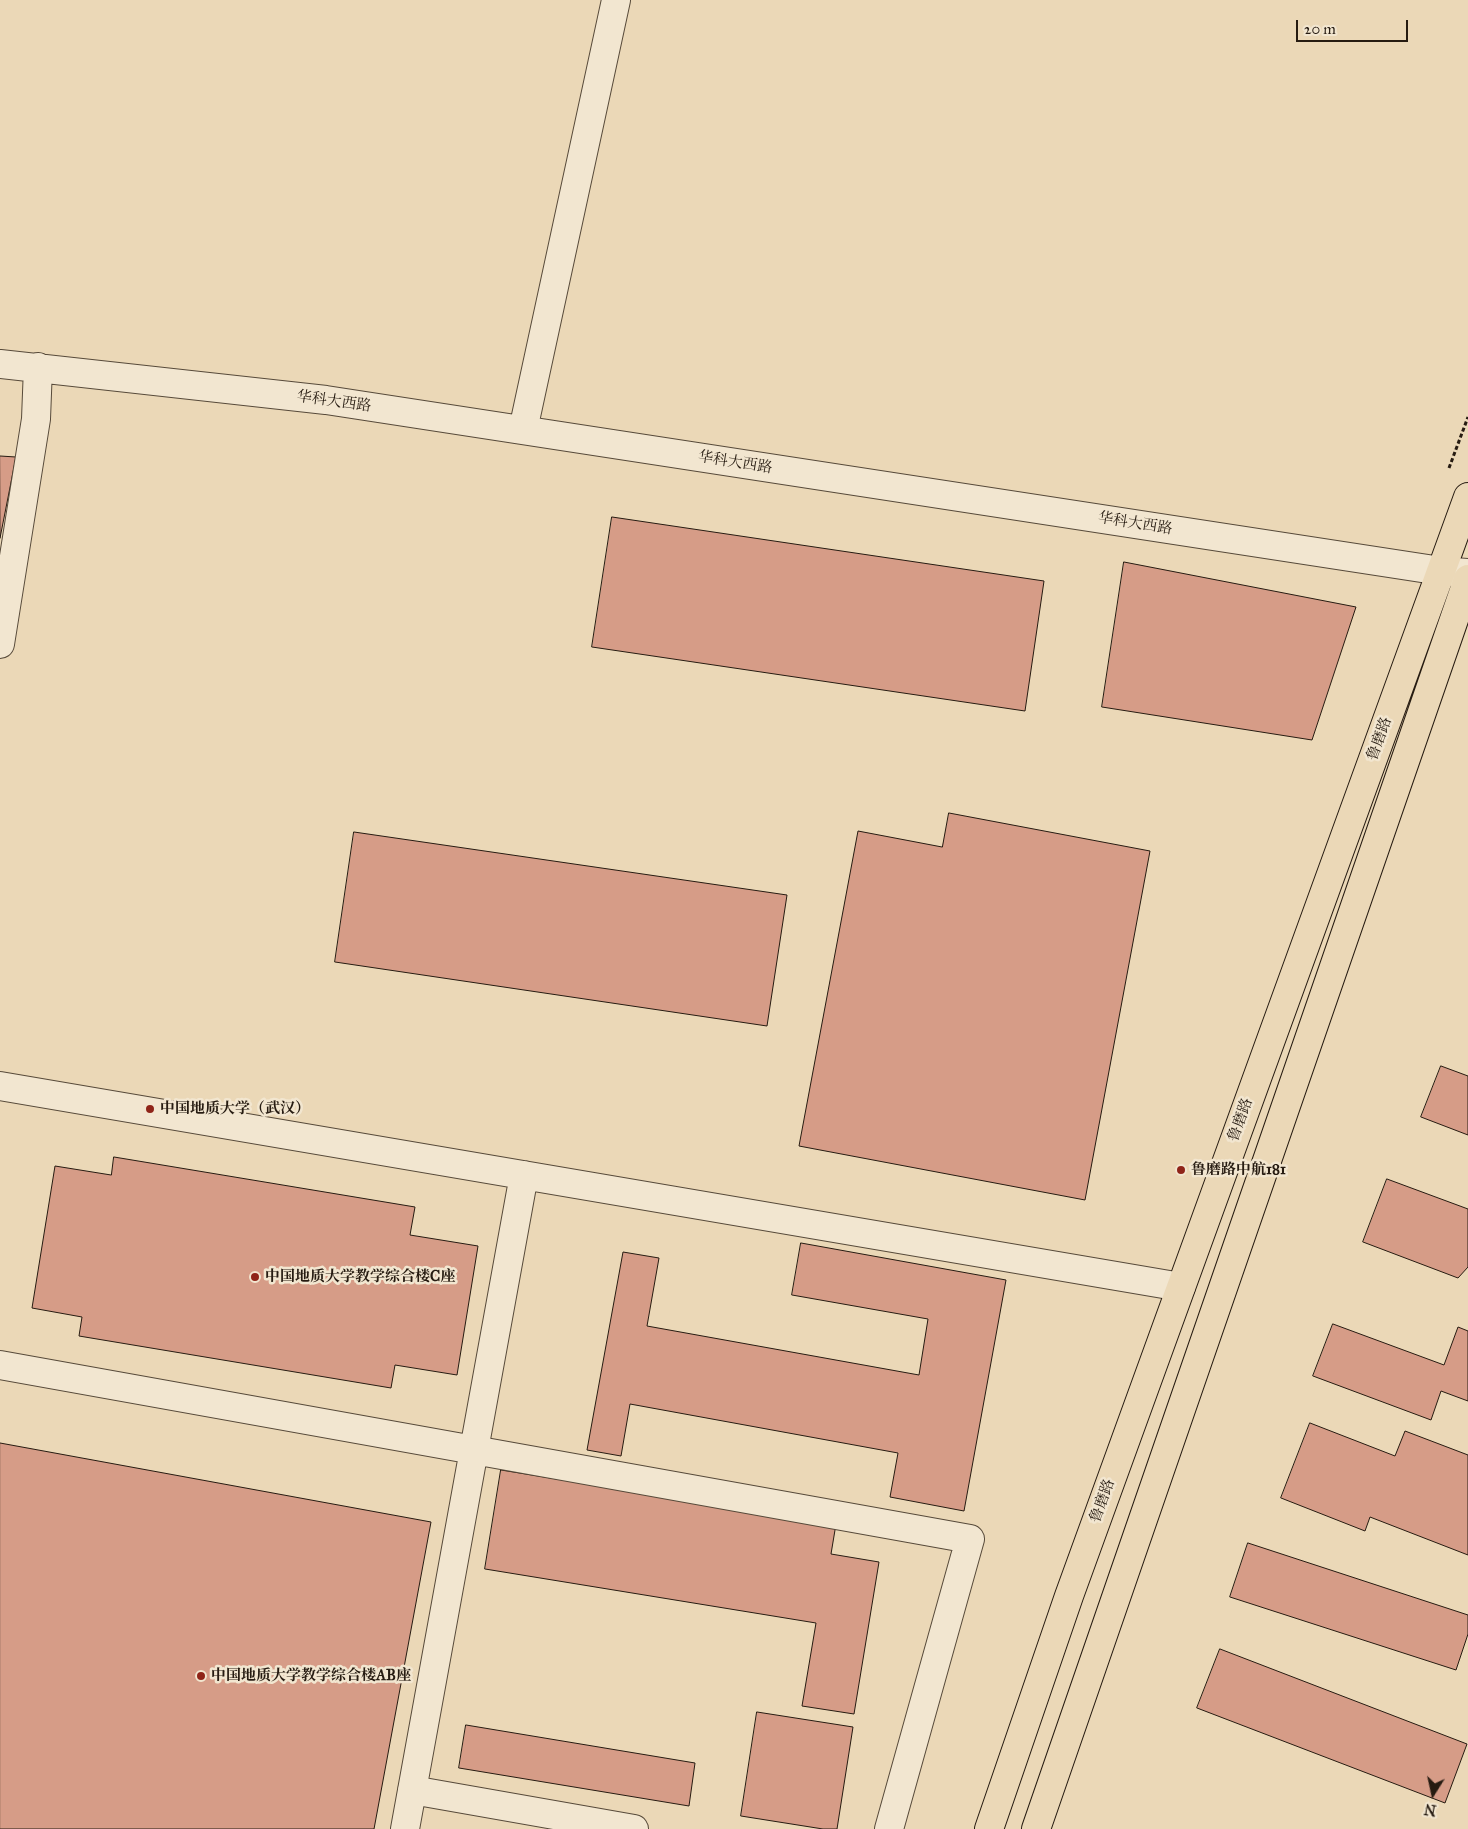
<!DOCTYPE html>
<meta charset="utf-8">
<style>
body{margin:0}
#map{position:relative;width:1468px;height:1829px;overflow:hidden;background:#ebd8b7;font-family:"IM FELL Great Primer",serif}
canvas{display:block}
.north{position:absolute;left:1408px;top:1769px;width:50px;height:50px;-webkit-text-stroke:4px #f2e6d0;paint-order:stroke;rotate:190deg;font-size:14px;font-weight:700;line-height:20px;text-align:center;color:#261b11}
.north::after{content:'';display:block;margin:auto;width:18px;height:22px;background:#261b11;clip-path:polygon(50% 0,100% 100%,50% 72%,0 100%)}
.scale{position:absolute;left:1296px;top:20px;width:112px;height:22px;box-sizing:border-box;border:2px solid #261b11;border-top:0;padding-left:6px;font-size:15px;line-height:18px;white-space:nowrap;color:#261b11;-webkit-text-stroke:4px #f2e6d0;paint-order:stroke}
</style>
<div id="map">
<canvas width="1468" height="1829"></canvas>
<div class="north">N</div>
<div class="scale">20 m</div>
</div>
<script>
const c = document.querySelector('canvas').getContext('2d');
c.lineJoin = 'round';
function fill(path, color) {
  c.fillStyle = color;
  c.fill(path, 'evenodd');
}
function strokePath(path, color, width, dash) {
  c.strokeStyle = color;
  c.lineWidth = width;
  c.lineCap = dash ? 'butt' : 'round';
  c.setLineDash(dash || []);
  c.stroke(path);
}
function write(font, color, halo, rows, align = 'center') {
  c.font = font + ' "IM FELL Great Primer","Noto Serif SC",serif';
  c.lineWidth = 5;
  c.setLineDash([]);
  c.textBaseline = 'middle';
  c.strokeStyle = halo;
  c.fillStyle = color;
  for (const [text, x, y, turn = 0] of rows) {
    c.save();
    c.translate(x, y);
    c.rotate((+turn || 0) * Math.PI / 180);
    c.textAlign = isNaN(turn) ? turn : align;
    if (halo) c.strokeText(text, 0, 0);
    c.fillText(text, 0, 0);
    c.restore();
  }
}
const building = new Path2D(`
 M0 456 16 457 0 538Z
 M612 517 1044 581 1025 711 592 647Z
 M1124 562 1356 607 1312 740 1102 707Z
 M949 813 1150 851 1085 1200 799 1146 858 831 942 847Z
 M354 832 787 895 767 1026 335 962Z
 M1441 1066 1468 1076V1135L1421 1117Z
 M114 1157 415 1207 410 1235 478 1246 457 1375 395 1365 391 1388 79 1336 82 1317 32 1308 55 1166 111 1175Z
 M1387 1179 1468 1209V1267L1458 1278 1363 1242Z
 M801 1243 1006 1280 964 1511 890 1497 898 1453 630 1404 621 1456 587 1450 623 1252 659 1258 647 1326 919 1375 928 1319 792 1295Z
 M1333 1324 1444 1365 1458 1327 1468 1331V1401L1441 1391 1431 1420 1313 1376Z
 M1310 1423 1395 1456 1405 1431 1468 1455V1555L1370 1517 1365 1531 1281 1498Z
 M0 1443 431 1522 374 1829H0Z
 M501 1470 836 1524 831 1554 879 1562 854 1714 802 1706 816 1623 485 1569Z
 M1248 1543 1468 1615V1634L1456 1670 1230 1597Z
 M1220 1649 1467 1744 1445 1803 1197 1708Z
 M757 1712 853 1727 837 1829H823L741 1816Z
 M466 1725 695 1763 689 1806 459 1768Z`);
fill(building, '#d69c87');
strokePath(building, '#261b11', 1);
const minor = new Path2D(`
 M0 364 326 400 1441 571 1468 573
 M523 430 616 0
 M0 644 36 419 38 367
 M0 1086 1181 1287
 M0 1365 970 1539 889 1829
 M412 1790 634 1829
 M405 1829 524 1175`);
const major = new Path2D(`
 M989 1829 1069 1596 1468 497
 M1036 1829 1468 579`);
strokePath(minor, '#574a3a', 30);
strokePath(major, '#261b11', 30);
strokePath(new Path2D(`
 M1449 468 1468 417`), '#261b11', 3, [4, 2.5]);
strokePath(minor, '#f2e6d0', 28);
strokePath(major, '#ebd8b7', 28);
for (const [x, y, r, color] of [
 [150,1109,5,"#8f2418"],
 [1181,1170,5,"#8f2418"],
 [255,1277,5,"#8f2418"],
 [201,1676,5,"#8f2418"]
]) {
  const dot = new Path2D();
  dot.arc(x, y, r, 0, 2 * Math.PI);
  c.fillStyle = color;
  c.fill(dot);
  strokePath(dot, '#f2e6d0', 2);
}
write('15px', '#261b11', '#f2e6d0', [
 ["华科大西路",334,402,8],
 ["华科大西路",735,463,9],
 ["华科大西路",1135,524,9],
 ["鲁磨路",1380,739,-70],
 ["鲁磨路",1241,1120,-70],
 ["鲁磨路",1103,1501,-70]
]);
write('bold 15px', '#261b11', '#f2e6d0', [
 ["中国地质大学（武汉）",160,1109],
 ["鲁磨路中航181",1191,1170],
 ["中国地质大学教学综合楼C座",265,1277],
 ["中国地质大学教学综合楼AB座",211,1676]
], 'left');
</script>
